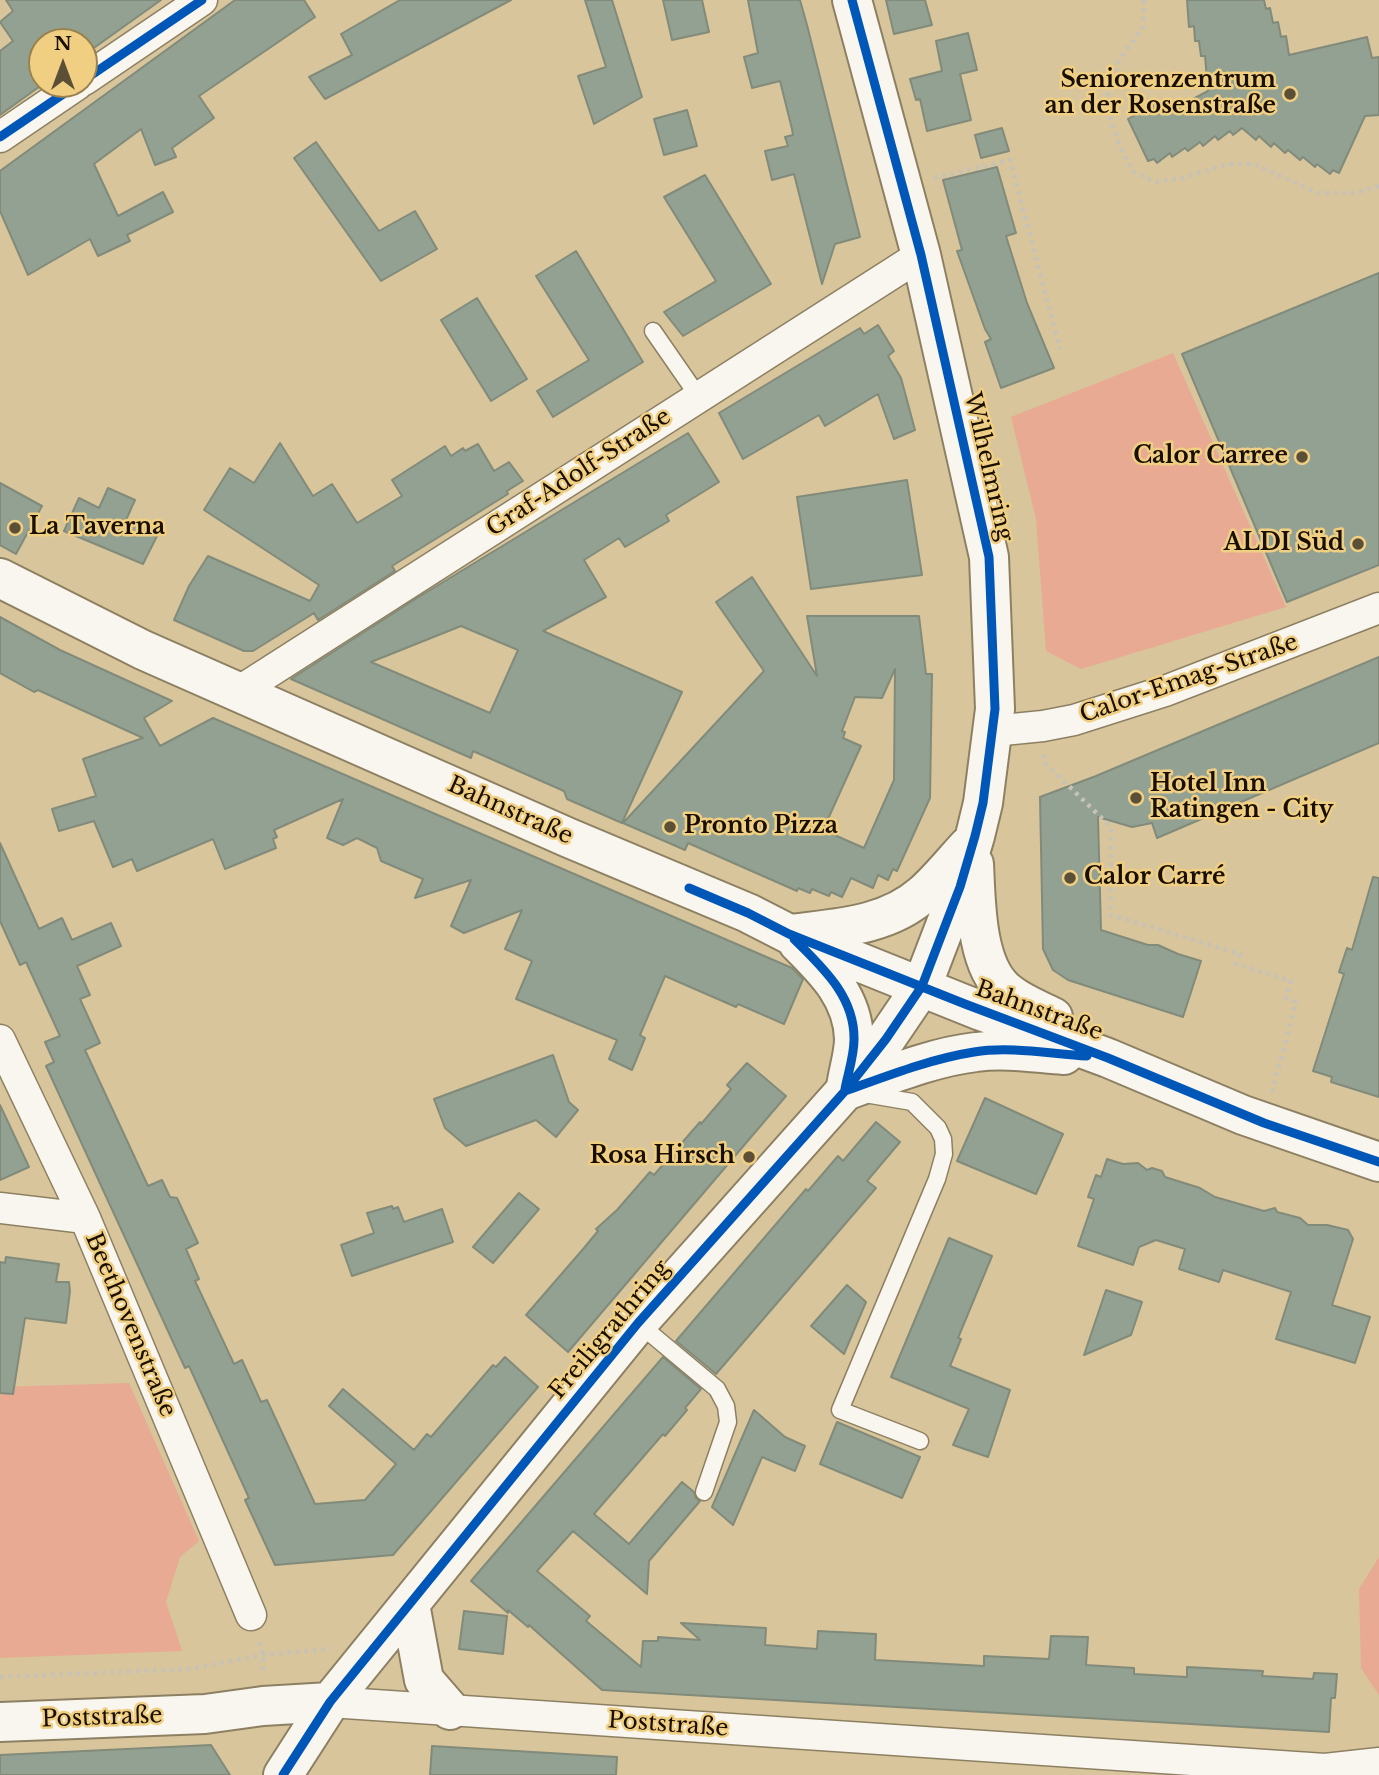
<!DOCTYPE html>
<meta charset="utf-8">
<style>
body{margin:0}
#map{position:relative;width:1379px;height:1775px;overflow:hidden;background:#d8c59c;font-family:"Libre Baskerville",serif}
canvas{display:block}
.north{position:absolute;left:28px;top:28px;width:70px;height:70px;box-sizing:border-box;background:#f0cf83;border:2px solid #9a824f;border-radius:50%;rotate:0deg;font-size:19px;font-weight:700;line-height:28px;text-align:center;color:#190f00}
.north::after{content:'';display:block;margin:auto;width:24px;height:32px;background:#5c4f37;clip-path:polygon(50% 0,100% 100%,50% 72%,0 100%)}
</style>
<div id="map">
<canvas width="1379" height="1775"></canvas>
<div class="north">N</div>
</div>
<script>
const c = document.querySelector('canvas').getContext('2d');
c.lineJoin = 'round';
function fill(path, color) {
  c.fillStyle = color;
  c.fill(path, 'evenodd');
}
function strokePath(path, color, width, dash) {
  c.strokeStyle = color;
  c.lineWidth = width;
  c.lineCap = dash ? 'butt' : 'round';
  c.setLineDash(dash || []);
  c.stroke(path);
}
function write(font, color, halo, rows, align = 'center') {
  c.font = font + ' "Libre Baskerville",serif';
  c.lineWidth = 5;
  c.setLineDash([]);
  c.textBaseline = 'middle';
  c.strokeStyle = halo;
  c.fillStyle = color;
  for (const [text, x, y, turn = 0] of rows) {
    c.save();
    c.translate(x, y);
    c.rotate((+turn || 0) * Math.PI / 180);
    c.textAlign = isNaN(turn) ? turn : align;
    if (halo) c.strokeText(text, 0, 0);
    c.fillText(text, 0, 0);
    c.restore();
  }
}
fill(new Path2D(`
 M1173 353 1286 607 1081 669 1046 651 1036 519 1011 417Z
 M129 1383 199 1541 180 1557 166 1602 182 1651 0 1658V1387Z
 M1379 1557V1695L1361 1668 1359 1589Z`), '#e8aa92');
const building = new Path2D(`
 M6 0H161L84 55V42H42L43 84 0 115V51L13 41 0 22 13 11Z
 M235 0H304L315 17 199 96 214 118 172 148 176 157 155 165 141 129 94 164 118 216 163 192 173 212 127 235 130 241 98 256 90 239 28 275 0 211V171Z
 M400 0H511L325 99 309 77 352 55 341 34Z
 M585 0H612L642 97 594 124 578 76 606 67Z
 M663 0H702L709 32 672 40Z
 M748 0H800L807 25 860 237 835 244 822 284 794 174 772 180 765 151 788 146 785 137 793 135 792 129 780 81 752 88 744 57 758 53Z
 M886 0H925L932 25 894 34Z
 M1187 0H1264L1266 9 1270 8 1273 23 1278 22 1281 37 1286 36 1289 55 1367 37 1372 58 1379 57V115L1365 116 1339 173 1333 170 1330 174 1317 164 1315 167 1303 157 1300 160 1288 150 1285 153 1274 143 1271 147 1259 136 1256 140 1242 128 1233 135 1230 131 1218 140 1215 136 1203 146 1200 142 1188 151 1185 148 1172 157 1170 153 1157 163 1154 159 1148 161 1128 119 1158 102 1165 114 1208 91 1205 56H1201L1199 41H1195L1194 26 1189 27Z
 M968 33 977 70 960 74 971 120 927 131 920 99 916 100 910 79 942 71 936 41Z
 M687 110 697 146 664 155 654 119Z
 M1002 128 1009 151 981 158 975 135Z
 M316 142 379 231 415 211 437 249 381 281 294 158Z
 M997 167 1016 233 1006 236 1027 303 1054 368 1001 388 985 342 991 339 985 329 957 251 962 250 943 180Z
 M705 175 771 284 683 336 664 312 716 281 664 197Z
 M576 251 643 362 553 417 537 391 589 360 536 276Z
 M1379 273V565L1287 602 1182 354Z
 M477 298 527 379 491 401 441 320Z
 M878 325 894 351 888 356 901 378 915 430 894 439 878 394 825 426 819 415 743 459 719 413 860 328 864 334Z
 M688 433 719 482 666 515 669 521 625 547 619 538 584 560 606 597 543 631 682 692 622 823 567 799 564 791 473 751 471 758 291 679 417 598ZM461 626 518 650 490 713 371 662Z
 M280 443 313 496 332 484 357 523 402 496 392 480 445 446 451 456 463 448 465 451 478 444 494 471 509 462 523 481 507 491 508 494 392 566 395 571 318 620 314 613 253 651H244L174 620 189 586 208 556 310 601 319 585 204 510 230 468 254 483Z
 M907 480 922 575 811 589 797 497Z
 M0 483 42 506 16 554 0 545Z
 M108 488 135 500 126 520 158 534 143 564 64 531 79 498 99 508Z
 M752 577 817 676 807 616H919L926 674H932L930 798 897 871 893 869 888 880 878 875 873 888 851 878 842 897 831 892 829 896 812 889 810 893 798 888 797 891 688 843 685 850 623 823 764 671 716 602ZM895 669 894 780 864 848 823 830 861 746 843 738 845 732 842 731 855 697 882 698Z
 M0 617 60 650 172 701 144 718 160 746 213 718 792 968 803 979 784 1024 738 1004 736 1007 665 976 640 1035 645 1038 632 1070 609 1059 617 1040 516 999 532 961 505 949 522 910 464 933 451 926 471 880 415 898 423 879 381 861 377 848 357 838 343 845 327 838 343 799 274 830 277 837 273 839 276 848 225 869 213 839 137 871 132 859 113 867 94 821 59 831 52 809 96 796 83 759 143 738 38 690 34 692 0 673Z
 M1379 657V743L1157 838 1152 823 1132 827 1098 817 1101 930 1148 945H1158L1178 954 1201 961 1183 1017 1068 980 1053 970 1043 949 1040 797 1096 776Z
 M0 843 39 929 62 918 72 940 111 923 121 946 77 966 90 995 80 999 100 1043 85 1050 148 1186 162 1180 170 1197 177 1198 198 1243 186 1249 199 1279 195 1281 234 1364 242 1360 261 1402 267 1400 315 1504 365 1500 396 1464 329 1406 343 1389 414 1450 427 1434 431 1437 493 1365 496 1367 505 1357 538 1387 393 1555 275 1565 245 1500 249 1498 189 1366 185 1368 46 1066 54 1062 45 1042 60 1036 26 962 20 965 0 921Z
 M1373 877 1379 878V1097L1331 1082 1332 1077 1313 1071 1344 974 1339 972 1347 948 1352 950Z
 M553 1055 569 1102 578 1110 556 1137 536 1120 466 1146 445 1128 434 1099Z
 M747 1063 786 1096 568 1352 526 1315 584 1248 598 1231 596 1229 617 1210 650 1172 654 1175 700 1122 701 1124 731 1089 727 1085Z
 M985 1098 1063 1134 1036 1194 957 1161Z
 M0 1105 29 1167 0 1180Z
 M876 1122 900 1142 867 1181 876 1188 716 1374 676 1341 806 1189 808 1191 838 1156 843 1161Z
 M1107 1159 1123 1164 1138 1163 1147 1170 1152 1168 1162 1171 1165 1177 1200 1188 1215 1197 1264 1211 1275 1208 1277 1212 1300 1218 1308 1225H1327L1348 1230 1353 1239 1332 1305 1370 1317 1355 1363 1276 1339 1291 1292 1223 1270 1219 1282 1179 1269 1185 1249 1156 1240 1139 1247 1133 1265 1078 1246 1094 1199 1088 1197 1096 1175 1101 1177Z
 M519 1193 539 1209 493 1263 473 1247Z
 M392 1206 393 1209 398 1207 404 1222 442 1209 453 1242 352 1276 341 1245 374 1233 367 1213Z
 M949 1238 992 1256 958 1338 961 1339 950 1366 1010 1390 988 1457 953 1445 969 1409 891 1377Z
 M6 1257 59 1264 56 1282H69L70 1291 66 1323 25 1318 13 1394 0 1393V1262L5 1263Z
 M847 1285 866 1302 844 1354 811 1326Z
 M1106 1290 1142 1302 1131 1335 1084 1355Z
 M663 1357 701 1389 685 1408 687 1410 665 1436 663 1434 594 1514 629 1544 682 1482 694 1492 696 1498 700 1501 649 1561 647 1594 573 1531 537 1571 590 1616 586 1621 641 1667 643 1641H658V1637L700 1640 681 1623 766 1628 765 1645 817 1649 818 1631 876 1634 875 1660 984 1666V1656L1049 1659 1051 1636 1088 1637 1086 1665 1134 1668V1674L1187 1677V1667L1263 1671 1262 1676 1313 1679 1314 1673 1337 1674 1335 1698H1331L1329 1732 602 1690 529 1625 528 1627 508 1610V1613L471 1581Z
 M754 1410 785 1437 805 1446 795 1471 762 1457 733 1525 712 1507Z
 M837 1422 920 1457 902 1498 820 1464Z
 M464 1611 507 1616 503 1654 459 1649Z
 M211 1745 230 1775H0V1755Z
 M432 1746 617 1757 616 1775H430Z`);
fill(building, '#93a192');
strokePath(building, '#828b7a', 2);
const lane = new Path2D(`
 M653 331 698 396
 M865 1094 912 1102 938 1128 943 1139 944 1154 937 1179 840 1410 920 1441
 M638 1323 717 1389 726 1406 728 1422 704 1492`);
const street = new Path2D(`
 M84 80 202 0
 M0 137 78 84
 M238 692 921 255
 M993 731 1043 726 1074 720 1165 691 1379 608
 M0 1040 85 1218 251 1615
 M0 1208 85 1218
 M330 1702 1325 1769 1379 1763`);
const secondary = new Path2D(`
 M0 578 143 650 569 838 748 913 789 934 981 1011 1108 1058 1243 1115 1379 1162
 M974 864C976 900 975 964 1005 990 1018 1002 1037 1009 1053 1017
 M791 934C837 928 887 926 923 894 939 880 953 862 968 846
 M798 943C825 970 853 997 854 1039 854 1054 848 1072 846 1087
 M845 1091C887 1076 932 1057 976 1052 1005 1048 1035 1053 1064 1055
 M410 1604 424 1680 450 1710
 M0 1722 205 1714 263 1706 330 1702
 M283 1775 330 1702 638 1323 845 1091 886 1039 922 986 960 887 975 836 983 803 995 709 989 557 921 255 852 0`);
strokePath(lane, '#8d8062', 19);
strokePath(street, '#8d8062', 33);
strokePath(secondary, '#8d8062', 42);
strokePath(new Path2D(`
 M1144 0 1143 27 1117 63 1105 104 1121 149 1133 172 1156 182 1183 178 1228 164H1254L1318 193H1354L1379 186
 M934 178 1010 160 1060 349
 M1044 755V762L1111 827V915L1240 954 1236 964 1291 981 1286 998 1296 1002 1272 1092
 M259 1642 263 1655V1675
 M0 1677 188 1669 263 1655 331 1649`), '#c7c2b6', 4.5, [3.5, 5]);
strokePath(lane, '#f9f6f0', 16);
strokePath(street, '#f9f6f0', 30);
strokePath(secondary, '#f9f6f0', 38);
strokePath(new Path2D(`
 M84 80 202 0
 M0 137 78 84
 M689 888 748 913 789 934 965 1004 1108 1058 1264 1123 1379 1162
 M794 939C822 967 855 996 854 1040 854 1056 848 1073 845 1089
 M845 1091C887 1076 930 1059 974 1052 1011 1046 1051 1054 1087 1056
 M283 1775 330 1702 638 1323 845 1091 886 1039 922 986 960 887 975 836 983 803 995 709 989 557 921 255 852 0`), '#0057b8', 9);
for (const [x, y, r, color] of [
 [1290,94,7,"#5c4f37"],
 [1302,457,7,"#5c4f37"],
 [15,528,7,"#5c4f37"],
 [1358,544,7,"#5c4f37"],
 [1136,798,7,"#5c4f37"],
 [670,827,7,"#5c4f37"],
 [1070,878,7,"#5c4f37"],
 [749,1157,7,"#5c4f37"]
]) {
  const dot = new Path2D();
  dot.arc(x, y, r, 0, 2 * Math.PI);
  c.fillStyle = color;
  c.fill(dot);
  strokePath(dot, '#f0cf83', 2.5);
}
write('bold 23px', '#190f00', '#f0cf83', [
 ["Seniorenzentrum",1276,81],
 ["an der Rosenstraße",1276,107],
 ["Calor Carree",1288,457],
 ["La Taverna",29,528,"left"],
 ["ALDI Süd",1344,544],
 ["Hotel Inn",1150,785,"left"],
 ["Ratingen - City",1150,811,"left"],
 ["Pronto Pizza",684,827,"left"],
 ["Calor Carré",1084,878,"left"],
 ["Rosa Hirsch",735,1157]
], 'right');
write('23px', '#190f00', '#f0cf83', [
 ["Wilhelmring",988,467,77],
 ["Graf-Adolf-Straße",579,473,-33],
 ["Calor-Emag-Straße",1189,679,-19],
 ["Bahnstraße",510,811,24],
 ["Bahnstraße",1039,1011,20],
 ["Beethovenstraße",130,1325,67],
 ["Freiligrathring",610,1330,-50],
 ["Poststraße",102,1718,-2],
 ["Poststraße",668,1725,4]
]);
</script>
